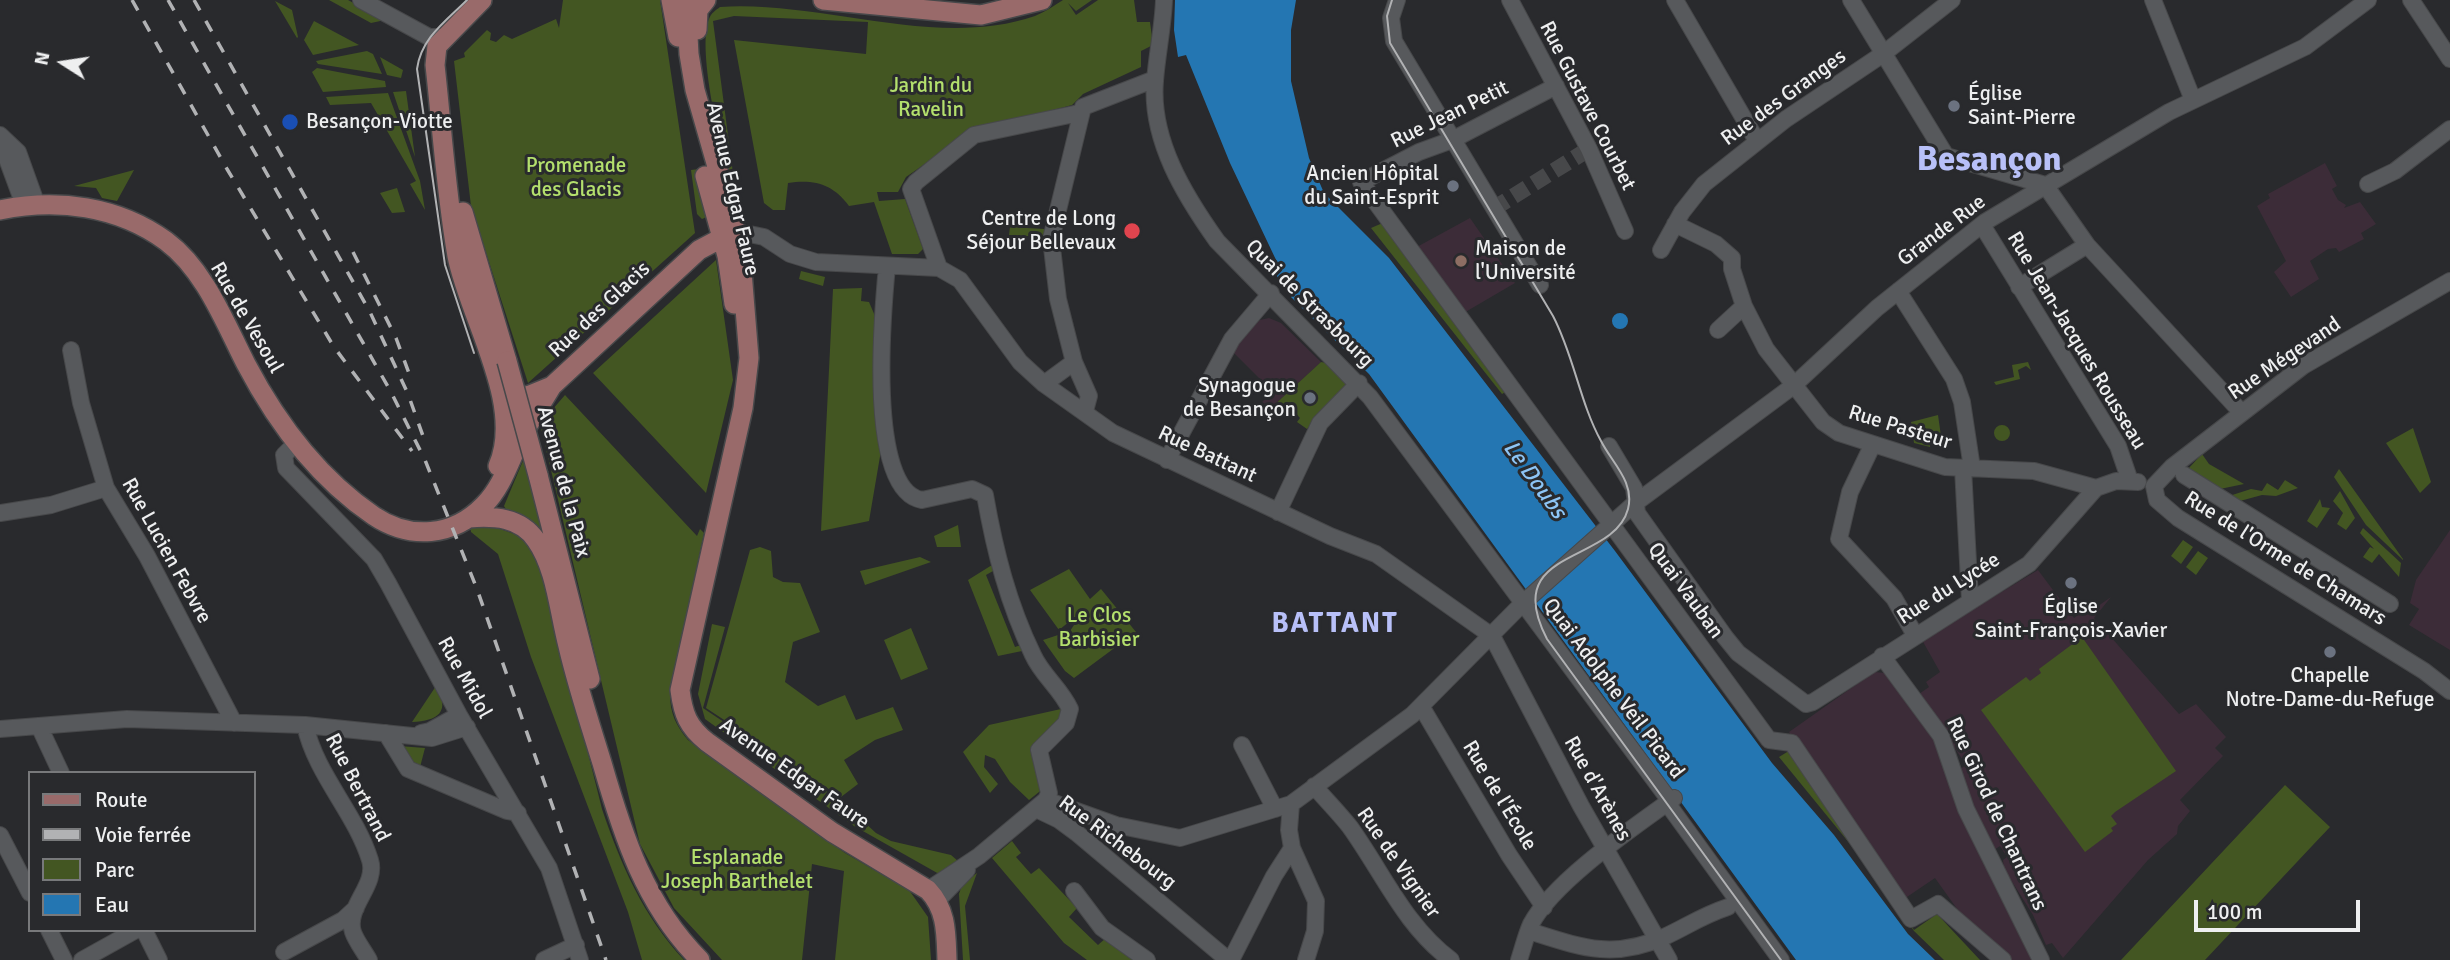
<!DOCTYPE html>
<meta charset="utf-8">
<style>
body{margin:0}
#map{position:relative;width:2450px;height:960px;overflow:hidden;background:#292a2d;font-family:Signika,sans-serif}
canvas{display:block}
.legend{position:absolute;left:28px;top:771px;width:228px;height:161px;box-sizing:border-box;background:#292a2d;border:2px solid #78797b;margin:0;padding:9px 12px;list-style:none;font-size:21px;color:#eeeff0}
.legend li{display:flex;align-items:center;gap:14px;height:35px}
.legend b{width:35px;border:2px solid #78797b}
.north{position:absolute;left:28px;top:28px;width:70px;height:70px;-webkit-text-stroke:5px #292a2d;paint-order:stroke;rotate:282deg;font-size:19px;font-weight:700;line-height:28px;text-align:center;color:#eeeff0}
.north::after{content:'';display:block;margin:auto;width:24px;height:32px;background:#eeeff0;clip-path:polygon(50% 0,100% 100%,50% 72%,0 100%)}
.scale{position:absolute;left:2194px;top:900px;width:166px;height:32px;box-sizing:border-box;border:4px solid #eeeff0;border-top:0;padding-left:9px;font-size:21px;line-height:24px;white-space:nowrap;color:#eeeff0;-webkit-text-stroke:5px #292a2d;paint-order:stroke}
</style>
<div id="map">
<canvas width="2450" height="960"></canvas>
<ul class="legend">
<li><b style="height:9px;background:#996a6a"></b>Route</li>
<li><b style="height:9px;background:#b1b2b4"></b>Voie ferrée</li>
<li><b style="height:19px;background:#435622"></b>Parc</li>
<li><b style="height:19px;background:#2476b2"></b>Eau</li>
</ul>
<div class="north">N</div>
<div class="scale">100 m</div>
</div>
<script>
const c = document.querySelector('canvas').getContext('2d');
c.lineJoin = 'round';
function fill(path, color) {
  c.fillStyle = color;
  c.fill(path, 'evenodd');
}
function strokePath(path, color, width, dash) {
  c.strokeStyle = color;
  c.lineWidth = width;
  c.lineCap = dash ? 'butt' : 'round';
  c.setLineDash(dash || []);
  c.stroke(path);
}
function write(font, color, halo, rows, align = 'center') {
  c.font = font + ' Signika,sans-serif';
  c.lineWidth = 6;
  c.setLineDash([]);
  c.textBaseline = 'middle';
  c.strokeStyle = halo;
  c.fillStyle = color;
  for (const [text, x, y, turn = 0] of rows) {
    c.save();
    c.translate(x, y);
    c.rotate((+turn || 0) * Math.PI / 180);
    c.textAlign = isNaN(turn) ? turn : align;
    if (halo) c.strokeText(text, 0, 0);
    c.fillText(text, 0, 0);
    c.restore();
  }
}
fill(new Path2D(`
 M2325 163 2337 186 2332 189 2338 200 2346 205 2344 208 2360 202 2376 224 2361 233 2364 239 2339 252 2336 248 2328 249 2310 261 2319 279 2291 297 2274 272 2286 261 2257 206 2270 198 2268 194Z
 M1470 218 1515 283 1462 314 1415 248Z
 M1269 318 1281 323 1321 362 1271 408 1262 402 1273 392 1233 352 1242 335 1260 320Z
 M2450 530V650L2409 625 2419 609 2410 603 2416 580Z
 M2038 570 2074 618 2082 612 2088 613 2111 597 2094 618 2179 714 2196 704 2226 737 2215 748 2223 756 2180 800 2190 811 2178 826 2177 834 2148 860 2063 958 2052 943 2046 945 2033 915 2004 869 2003 860 2007 857 2000 846 1994 850 1972 810 1959 770 1966 765 1919 694 1929 687 1926 682 1940 672 1922 640Z
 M1874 672 1886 673 1934 738 1985 865 2036 960H2009L1965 920 1935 878 1901 901 1795 743 1789 732Z`), '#3c2c38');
fill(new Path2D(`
 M329 0H348L385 20 371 23Z
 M563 0H660L695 233 528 383 471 206 454 61 465 57 464 53 487 30 491 33 490 40 496 42 504 35 512 39 556 19 559 28Z
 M1063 0H1092L1076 11 1068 3 1076 15 1098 0H1134L1137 22H1150L1153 45 1141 51V67L1083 94 1072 105 971 132 906 177 898 192H877L879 201 905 199 923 249 918 254H892L874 202 849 206C833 184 814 179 788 183L785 210H773L764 203 734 40 866 54 868 22 734 16 713 21 736 196C723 163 696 50 709 19 711 13 716 10 720 7 821 0 936 50 1035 16 1045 12 1055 5 1063 0Z
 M275 1 292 10 298 37 297 38Z
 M314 21 359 45 313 55 304 40Z
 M367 51 373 54 382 74 318 64 316 61Z
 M380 57 403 70 401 78 387 75Z
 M317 68 385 81 386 87 323 92 312 72Z
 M406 91 415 157 393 92Z
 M388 93 420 181 425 210 410 184 416 181 371 103 330 105 326 97Z
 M699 169 709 216 702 219 697 214 691 170Z
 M134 170 117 201 102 198 96 188 74 186Z
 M397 188 405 212 392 213 380 193Z
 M1385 222 1507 391 1502 394 1371 228Z
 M1010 227 1044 229V237L1009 235Z
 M716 260 733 380 706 493 593 373Z
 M801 271 825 277 823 286 799 279Z
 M862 288 861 301 869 302 878 323 884 433 869 521 821 531 833 289Z
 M1321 362 1326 363 1345 382V387L1307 429 1297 422 1300 418 1291 408 1285 414 1271 408Z
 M2028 362 2031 370 2026 366 2018 370 2020 379 1996 385 1994 382 2014 377 2012 365Z
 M565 395 697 536 700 529 704 533 670 694C670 713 676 726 688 740L845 853 909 890 928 917 931 960H835L844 871 812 864 802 960H722L674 908 640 844 540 424Z
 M1938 415 1942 443 1930 444V447L1914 443 1911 422Z
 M1994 433a8 8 0 1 1 16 0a8 8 0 1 1-16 0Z
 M2413 428 2431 482 2420 493 2386 443Z
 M2202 454 2209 464 2244 484 2220 489 2188 469Z
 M525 456 545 543 508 513 504 506Z
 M2339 469 2403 559V560L2366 525 2334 477Z
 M2285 480 2298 488 2276 496 2262 495 2240 501 2229 496 2251 489 2262 491 2267 483 2278 490Z
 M2340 491 2355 518 2346 530 2337 524 2343 513 2333 501Z
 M2320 499 2322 507 2330 508 2317 528 2307 521Z
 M483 523 523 537 540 562 602 809C621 865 643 916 684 960H642L628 912 531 657 498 554 471 532 470 526Z
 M958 525 961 547H937L934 536Z
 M2363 528 2401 563 2399 577 2379 554 2372 563 2363 557 2370 547 2374 549 2360 533Z
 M2183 540 2193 547 2181 564 2171 556Z
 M760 547 771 551 773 577 783 582 800 583 820 632 793 642 785 682 818 706 845 695 856 720 893 707 903 730 875 740 844 760 858 784 841 797 706 708 750 550Z
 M2198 551 2208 558 2196 575 2186 567Z
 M920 557 931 562 865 585 860 571Z
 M992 565 993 571 986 575 1015 647 1024 644 1027 656 1022 651 998 656 968 580Z
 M1069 569 1090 599 1101 589 1136 632 1074 678 1065 671 1043 640 1070 631 1074 625 1070 621 1059 630 1030 590Z
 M712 624 725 627 703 708 840 800 876 833 891 841 951 855 958 861 939 874 854 826 705 719 698 694Z
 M911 628 928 669 901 680 884 640Z
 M2082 637 2176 771 2115 812 2111 816 2117 824 2111 828 2113 831 2085 852 1981 710 2026 677 2030 681 2041 673 2039 669Z
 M436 686C451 712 438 721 412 722Z
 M1061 709 1065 712 1039 742 1044 788 1029 800 1010 782 995 759 985 755 984 767 998 784 990 793 963 752 989 725Z
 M399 746 425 748 419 771Z
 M1792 749 1914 930 1937 914 1980 960H1944L1914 931 1859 855 1779 757Z
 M2285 785 2330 827 2312 846 2205 960H2121Z
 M1012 841 1021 853 1016 857 1031 874 1039 868 1077 908 1069 917 1098 945 1107 937 1141 960H1087L1064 943 992 858Z
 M977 873 965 906 970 960H963L959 894 962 885Z`), '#435622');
fill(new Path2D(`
 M1175 0H1296L1291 30V81L1309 158 1324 193 1389 258 1615 551 1772 763 1834 835 1908 934 1935 960H1796L1369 374 1291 297 1294 293 1280 281 1272 268 1277 262 1230 163 1186 55 1178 57 1174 30Z
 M1612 321a8 8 0 1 1 16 0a8 8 0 1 1-16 0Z`), '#2476b2');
strokePath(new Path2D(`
 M1493 209 1589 149`), '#47484a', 16, [16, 8]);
const minor = new Path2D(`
 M361 0 429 37H444
 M1164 0C1163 27 1157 54 1155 81 1150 140 1185 196 1217 241L1370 397 1670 801
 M1397 0 1391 18 1394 41 1540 285
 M1510 0 1589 149 1625 231
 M1675 0 1757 141
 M1851 0 1946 156 2045 185
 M2153 0 2193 100
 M2411 0 2450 59
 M1556 86 1452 140 1419 152 1361 182 1769 740 1792 743 1911 919 1938 904 2003 960
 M0 135 18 152 37 205
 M0 140 24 205
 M2368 184 2395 171 2450 129
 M2045 185 2087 245 2242 413
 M1675 224 1716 244 1732 258V269L1744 306 1766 349 1823 422 1839 433 1945 467 2034 471 2096 488
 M1982 225 2118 446 2130 481
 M735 231 764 237 790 254 816 262 939 268 960 280 1020 362 1044 384 1113 433 1330 536 1376 554 1492 636 1581 806 1669 960
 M1661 250 1682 212 1704 184 1786 119 1883 54 1952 0
 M887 266C883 308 866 491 922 500L972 489 985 495C995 552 1008 603 1033 655 1042 675 1061 689 1070 709L1066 723 1039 750 1049 793 1046 800 979 856 928 890
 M939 268 911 189 916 182 974 135 1079 113
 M2019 287 2087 245
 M1898 291 1954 379 1962 402 1972 468
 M1718 330 1744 306
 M71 350 81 403 106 488 147 556 234 723
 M1044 384 1074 362
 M1085 411 1089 396 1074 362 1058 299 1051 239 1083 107 1155 79
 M296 443 284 455 286 468 374 559 388 583 459 715 549 868 580 960
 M1609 446 1634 488 1637 513 1725 637 1738 653 1806 704 1813 702 2029 564 2096 488
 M1872 446 1850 492 1839 539 1894 598 1915 635
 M1167 460 1232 339 1271 293
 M1963 468 1970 600
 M2184 475 2390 604
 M2154 486 2157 500 2178 518 2424 671 2450 691
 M2154 486 2172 467 2303 366 2450 281
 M2096 488 2116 481 2138 482
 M1278 512 1320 423 1359 383
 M0 513 51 505 106 488
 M1882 656 1941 736 1966 809 2041 960
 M1421 706 1509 855 1544 907
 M305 725C316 775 355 812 370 860 378 885 345 907 353 932 356 941 364 951 369 960
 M39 726 61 773
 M0 729 127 719 305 725 432 738 467 727
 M386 733 408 769 507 811 518 813
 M421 733 430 731 459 715
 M1242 745 1275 809
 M1314 786C1326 800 1339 813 1350 827 1383 873 1405 926 1451 960
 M1046 800 1116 825 1180 838 1291 804 1412 715 1523 603 1634 504 1793 386 1877 308 1985 222 2169 112 2305 47 2368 0
 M1667 803 1781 960
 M1291 804 1289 830 1292 848 1316 901 1315 931 1306 960
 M1036 809 1059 820 1078 834 1228 960
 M0 835 30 893
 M1074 891 1102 928 1147 960
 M937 901 967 870
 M49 930 64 960
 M144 930 159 960
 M1529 931C1580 947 1612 960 1664 937 1688 926 1701 916 1728 907
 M284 952 343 920 356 908
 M82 960 136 930
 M544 960 576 945
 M1231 960 1274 876 1292 848
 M1519 960C1523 948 1526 935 1531 924 1554 881 1634 827 1674 798`);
const major = new Path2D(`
 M482 0 437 46 435 65C442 128 446 193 457 256 469 318 525 404 498 466
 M671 0 678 37
 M686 0 689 54 695 90 740 247 749 358 743 408 680 690C683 714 688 727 707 742L832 832 928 890C947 910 946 934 947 960
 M823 0 981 15 1042 0
 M697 30 698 10 706 0
 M705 176 727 256 734 304
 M0 210C57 198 118 206 166 241 205 270 225 323 246 364 278 425 318 478 374 516 410 540 453 537 484 505 503 486 510 459 522 436 531 419 542 403 552 386
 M454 214 463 212 507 361
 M503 400 530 395 552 386 699 250 731 233
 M538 475 590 679
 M469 518C494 516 520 517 536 540 556 568 559 612 568 646 577 685 590 724 602 763 623 836 645 905 700 960`);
strokePath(minor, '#47484a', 18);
strokePath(major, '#47484a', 22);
strokePath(minor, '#57595c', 16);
strokePath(major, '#996a6a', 19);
strokePath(new Path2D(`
 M467 0C446 21 421 38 417 69L445 265 474 353
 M1392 0 1387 16 1390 43 1553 316C1574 356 1580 403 1601 441 1612 463 1635 482 1628 509 1613 565 1499 547 1547 639L1781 960`), '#b1b2b4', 2);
strokePath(new Path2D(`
 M132 0 227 169 334 347 412 451
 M168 0 391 392 425 460 477 589 606 960
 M194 0 370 312 408 394 423 436
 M353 252 396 338 410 376`), '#b1b2b4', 3.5, [12, 12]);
const majorBridge = new Path2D(`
 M507 361 538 475`);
strokePath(majorBridge, '#47484a', 22, []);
strokePath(majorBridge, '#996a6a', 19);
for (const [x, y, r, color] of [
 [1954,106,7,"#6b7280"],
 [290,122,9,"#1a4fb4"],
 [1453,186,7,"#6b7280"],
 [1132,231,9,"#e0444e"],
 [1461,261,7,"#8d6e63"],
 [1310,398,7,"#6b7280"],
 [2071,583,7,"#6b7280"],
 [2330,652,7,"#6b7280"]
]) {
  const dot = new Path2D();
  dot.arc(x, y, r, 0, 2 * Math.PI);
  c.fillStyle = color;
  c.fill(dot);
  strokePath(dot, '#292a2d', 2.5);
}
write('21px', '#b4e06d', '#292a2d', [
 ["Jardin du",931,86],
 ["Ravelin",931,110],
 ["Promenade",576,166],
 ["des Glacis",576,190],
 ["Le Clos",1099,616],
 ["Barbisier",1099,640],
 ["Esplanade",737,858],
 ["Joseph Barthelet",737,882]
]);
write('21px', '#eeeff0', '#292a2d', [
 ["Église",1968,94],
 ["Saint-Pierre",1968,118],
 ["Besançon-Viotte",306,122],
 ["Ancien Hôpital",1439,174,"right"],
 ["du Saint-Esprit",1439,198,"right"],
 ["Centre de Long",1116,219,"right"],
 ["Séjour Bellevaux",1116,243,"right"],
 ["Maison de",1475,249],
 ["l'Université",1475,273],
 ["Synagogue",1296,386,"right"],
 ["de Besançon",1296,410,"right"],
 ["Église",2071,607,"center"],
 ["Saint-François-Xavier",2071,631,"center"],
 ["Chapelle",2330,676,"center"],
 ["Notre-Dame-du-Refuge",2330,700,"center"]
], 'left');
write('21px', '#eeeff0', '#292a2d', [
 ["Rue des Granges",1784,98,-36],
 ["Rue Gustave Courbet",1587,106,63],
 ["Rue Jean Petit",1450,115,-26],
 ["Avenue Edgar Faure",732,189,77],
 ["Grande Rue",1942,231,-37],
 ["Quai de Strasbourg",1309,304,45],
 ["Rue des Glacis",600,310,-43],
 ["Rue de Vesoul",246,318,60],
 ["Rue Jean-Jacques Rousseau",2076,341,59],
 ["Rue Mégevand",2285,359,-34],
 ["Rue Pasteur",1900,428,17],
 ["Rue Battant",1207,455,25],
 ["Avenue de la Paix",563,482,75],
 ["Rue Lucien Febvre",166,551,61],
 ["Rue de l'Orme de Chamars",2285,559,32],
 ["Rue du Lycée",1949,589,-32],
 ["Quai Vauban",1685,591,54],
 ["Rue Midol",464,678,61],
 ["Quai Adolphe Veil Picard",1613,689,53],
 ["Avenue Edgar Faure",794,774,35],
 ["Rue Bertrand",357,788,63],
 ["Rue d'Arènes",1597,789,61],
 ["Rue de l'École",1499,796,59],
 ["Rue Girod de Chantrans",1996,814,65],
 ["Rue Richebourg",1117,843,37],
 ["Rue de Vignier",1398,863,55]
]);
write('italic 23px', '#8dc5f6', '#292a2d', [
 ["Le Doubs",1534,480,54]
]);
c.letterSpacing = '2px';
write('bold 28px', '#b8c0f8', '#292a2d', [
 ["BATTANT",1335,625]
]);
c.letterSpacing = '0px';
write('bold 35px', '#b8c0f8', '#292a2d', [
 ["Besançon",1989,161]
]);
</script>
